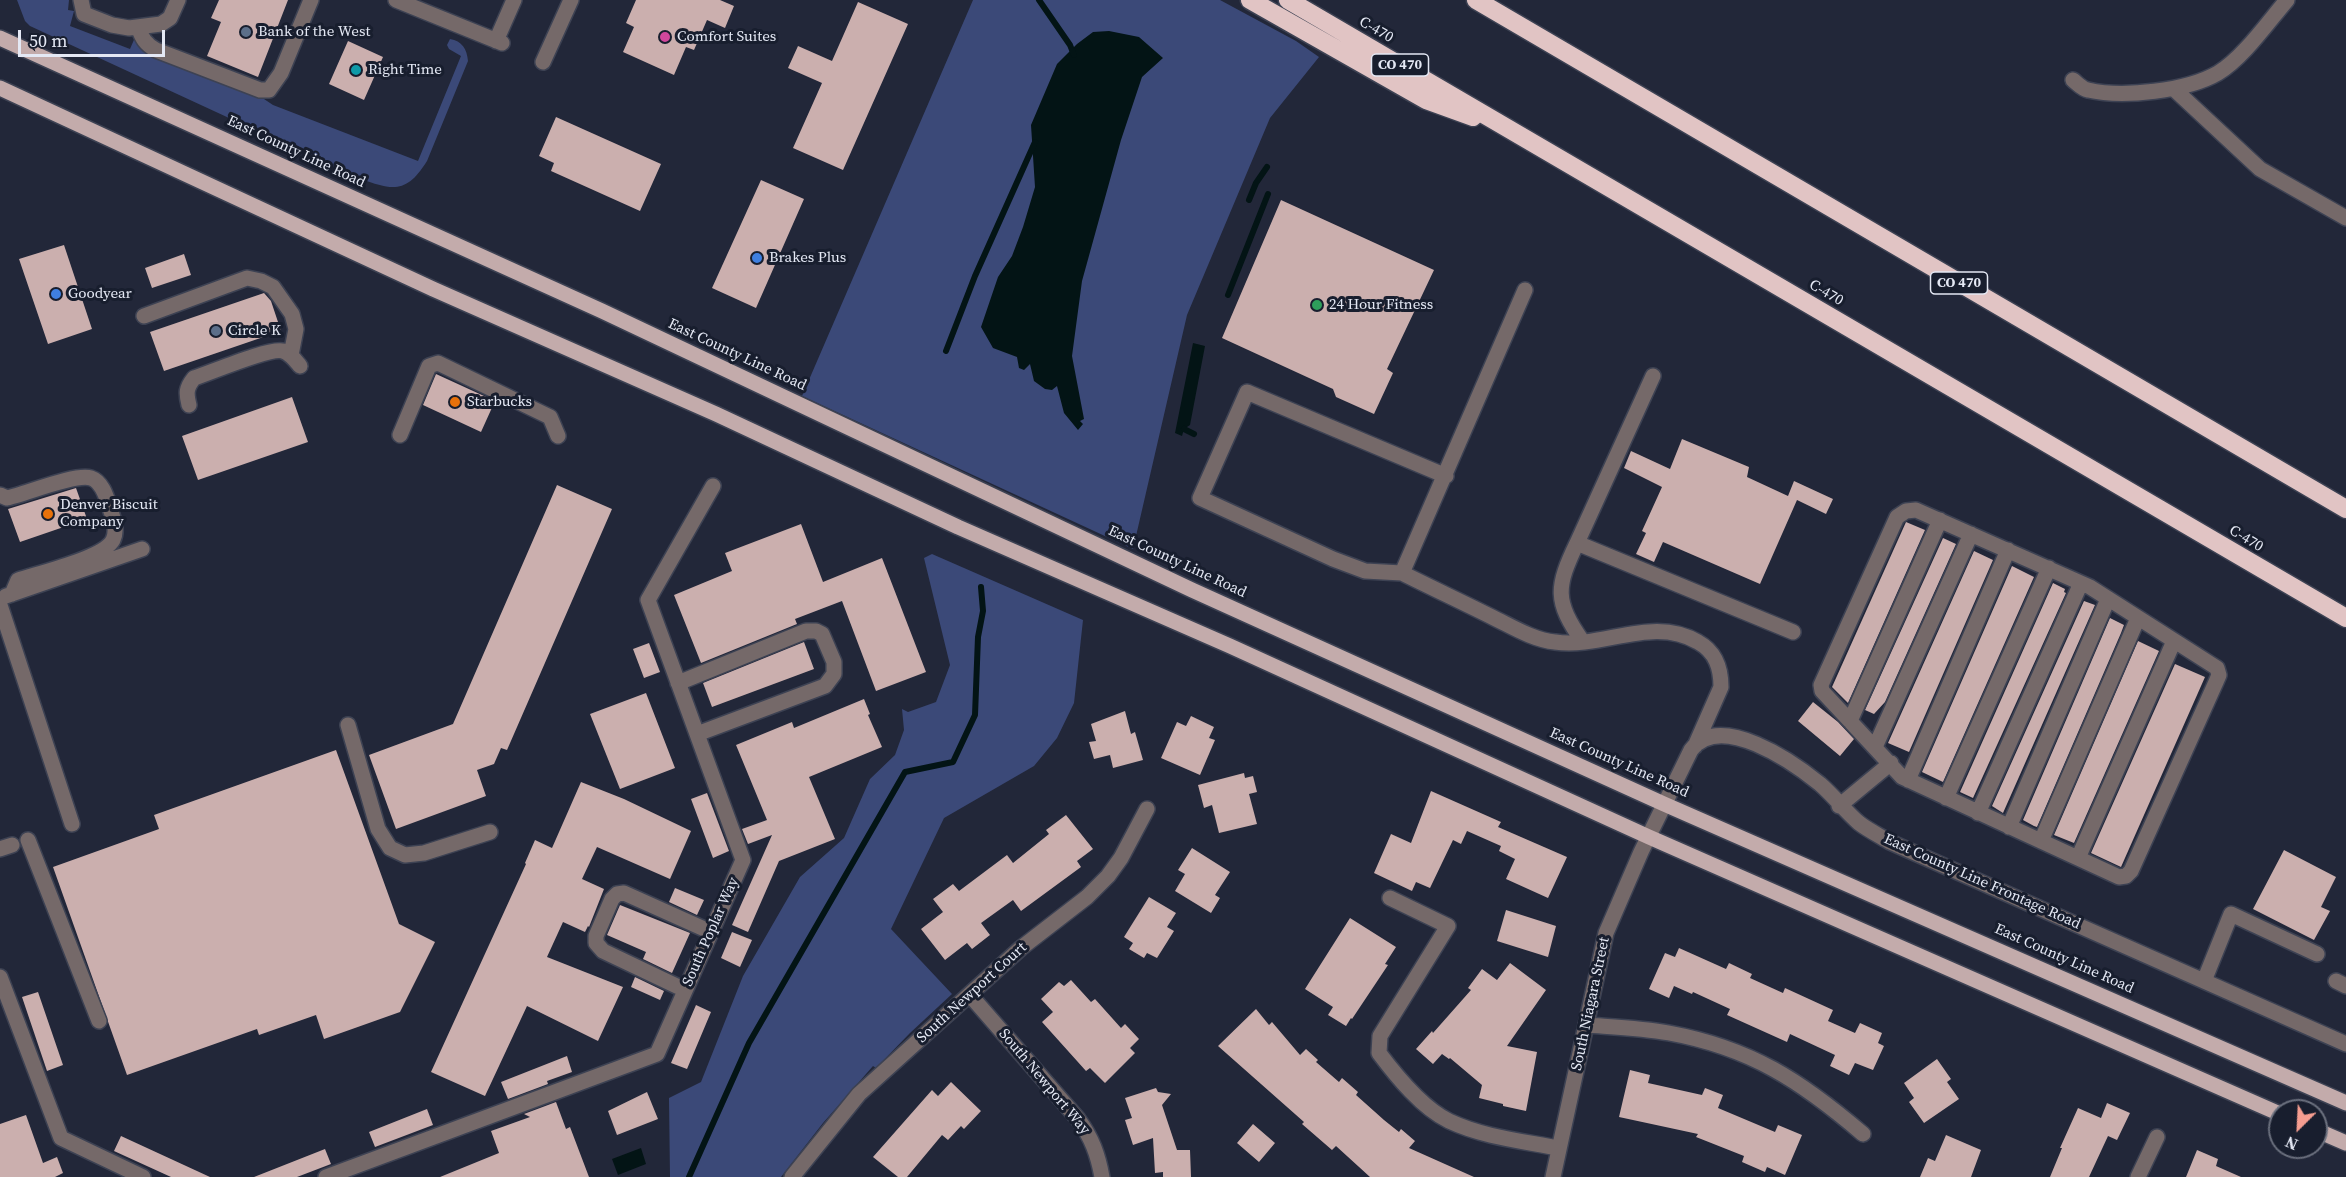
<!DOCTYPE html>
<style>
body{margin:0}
#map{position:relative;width:2346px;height:1177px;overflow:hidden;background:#222739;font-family:"Source Serif 4",serif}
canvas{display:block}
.north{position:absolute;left:2268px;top:1099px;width:60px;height:60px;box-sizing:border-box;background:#181e2e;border:2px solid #6a6f7d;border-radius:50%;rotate:204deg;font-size:16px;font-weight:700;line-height:24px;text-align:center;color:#e4e8f4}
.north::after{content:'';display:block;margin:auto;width:21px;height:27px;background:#f59d90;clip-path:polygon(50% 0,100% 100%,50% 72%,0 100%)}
.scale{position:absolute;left:18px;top:30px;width:147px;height:27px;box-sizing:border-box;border:3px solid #e4e8f4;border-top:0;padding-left:8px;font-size:18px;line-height:21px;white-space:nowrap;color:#e4e8f4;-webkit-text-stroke:4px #181e2e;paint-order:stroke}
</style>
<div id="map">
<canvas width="2346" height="1177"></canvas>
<div class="north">N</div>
<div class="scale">50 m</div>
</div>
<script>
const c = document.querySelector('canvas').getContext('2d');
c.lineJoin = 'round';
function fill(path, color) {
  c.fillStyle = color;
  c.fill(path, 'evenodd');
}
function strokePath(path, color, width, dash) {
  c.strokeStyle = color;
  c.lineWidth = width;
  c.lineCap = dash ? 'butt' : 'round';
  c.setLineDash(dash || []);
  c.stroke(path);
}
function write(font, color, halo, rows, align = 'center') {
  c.font = font + ' "Source Serif 4",serif';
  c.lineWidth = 6;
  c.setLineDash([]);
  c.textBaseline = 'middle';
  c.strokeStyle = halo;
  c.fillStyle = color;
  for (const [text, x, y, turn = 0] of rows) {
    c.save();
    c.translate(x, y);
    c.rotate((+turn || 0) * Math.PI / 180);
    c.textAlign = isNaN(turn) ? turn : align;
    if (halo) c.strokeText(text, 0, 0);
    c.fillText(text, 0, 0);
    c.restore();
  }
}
fill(new Path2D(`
 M17 0H69L68 10 74 11 70 26 130 49 136 35 140 47 148 53 252 91 273 105 418 161 461 56 449 49 447 45 450 39C462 41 467 49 468 61L427 161C407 193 394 191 361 179L30 26 25 21Z
 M973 0H1220L1296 41 1319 57 1270 118 1187 315 1133 549 802 396Z
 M932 554 1083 620 1074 703 1057 738 1034 766 944 818 891 929 952 994 910 1033 876 1068 873 1066 823 1123 781 1177H670L669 1098 701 1082 743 976 800 877 844 838 870 779 895 755 904 730 902 709 908 712 936 702 950 665 924 558Z`), '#3b4978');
fill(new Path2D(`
 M1109 31 1139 37 1163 58 1142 77 1121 140 1082 281 1072 356 1084 419 1080 421 1083 424 1078 430 1064 413 1057 386 1052 390 1045 389 1034 381 1030 364 1024 370 1019 368 1017 357 993 348 981 327 998 277 1012 256 1023 227 1035 187 1031 125 1057 64 1077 44 1093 32Z
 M1193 343 1205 346 1190 425 1184 429 1182 436 1175 433Z
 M641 1148 646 1164 618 1175 612 1159Z`), '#031415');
strokePath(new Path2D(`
 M1039 0 1070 45 1074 55
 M1249 200 1256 183 1267 167
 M1228 295 1268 194
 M946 351 975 276 1035 142
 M1184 429 1194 434
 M689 1177 749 1043 905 772 953 762 975 715 978 637 983 611 981 587`), '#031415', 6);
fill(new Path2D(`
 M219 0H288L258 77 207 56 221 22 211 18Z
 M636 0H720L734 6 725 28 707 20 694 50 686 47 674 75 623 52 634 27 626 23Z
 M858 2 908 24 843 170 793 148 822 83 788 68 798 46 832 61Z
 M348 41 383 57 364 100 329 84Z
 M556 117 661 164 640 211 551 171 554 163 539 156Z
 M761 180 804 199 756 308 712 288Z
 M1281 200 1434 270 1387 369 1393 373 1374 414 1336 397 1333 389 1222 338Z
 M64 245 92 329 48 344 19 259Z
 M184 254 191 275 152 288 145 268Z
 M264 293 271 301 281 331 164 371 150 332Z
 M436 374 495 401 481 432 423 405Z
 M292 397 308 442 198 480 182 436Z
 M1682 439 1749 467 1747 477 1788 496 1794 481 1833 499 1826 514 1797 500 1760 584 1663 542 1654 562 1636 554 1646 533 1642 531 1662 487 1624 468 1631 451 1670 469Z
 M557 485 612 509 507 750 501 748 494 764 477 770 486 796 396 829 369 755 453 724Z
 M76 488 87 519 20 542 8 509Z
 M1906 522 1925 530 1848 703 1832 687Z
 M801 524 823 582 882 558 926 672 876 691 842 601 795 619 797 624 701 663 674 595 732 571 725 553Z
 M1943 538 1956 544 1885 702 1874 714 1865 710Z
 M1974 551 1993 560 1909 752 1888 743Z
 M2012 566 2034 577 1943 782 1922 772Z
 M2053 583 2065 589 2064 592 2066 593 1973 798 1960 792Z
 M2084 601 2095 605 2003 813 1992 806Z
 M2110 618 2124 625 2121 633 2037 827 2034 826 2023 820Z
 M2138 641 2159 651 2074 843 2054 835Z
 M804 642 814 669 712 707 703 683Z
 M649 643 660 672 644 678 633 649Z
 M2175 664 2205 677 2121 867 2091 853Z
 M646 693 675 768 620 789 590 714Z
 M864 699 870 714 868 715 882 747 809 777 835 839 779 861 748 932 732 925 772 835 748 844 742 829 767 820 736 745 792 722 794 728Z
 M1813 702 1838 722 1854 739 1840 756 1798 721Z
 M1125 711 1131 734 1135 732 1143 760 1113 768 1110 755 1094 759 1089 742 1096 741 1091 724Z
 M1191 716 1214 727 1209 738 1215 740 1200 775 1161 758 1177 722 1186 726Z
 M336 750 399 924 435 942 400 1012 324 1039 316 1015 259 1035 257 1029 127 1075 53 867 159 829 154 815Z
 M1244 773 1245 778 1253 776 1257 792 1249 794 1257 824 1219 833 1212 805 1204 808 1198 785Z
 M581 782 624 799 691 831 670 879 597 847 582 879 604 889 589 927 588 926 585 932 563 922 547 957 623 987 598 1041 527 1006 485 1096 431 1072 526 864 525 863 535 840 552 848Z
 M1431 791 1501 822 1498 827 1567 857 1548 898 1506 879 1515 859 1499 851 1501 846 1467 831 1461 844 1453 840 1430 888 1416 882 1412 891 1374 873 1391 834 1411 843Z
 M707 793 729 851 713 858 691 799Z
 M1066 815 1093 849 1077 861 1081 867 1021 911 1013 900 981 923 990 935 972 949 967 943 945 960 921 929 943 912 933 899 953 884 959 891 1007 855 1013 863 1049 834 1046 830Z
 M1192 848 1230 872 1215 895 1220 898 1211 913 1175 891 1185 874 1178 870Z
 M2284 850 2336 877 2321 907 2330 911 2314 940 2253 909Z
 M675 888 704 900 697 915 669 902Z
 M1149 897 1176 913 1167 927 1174 931 1157 958 1147 953 1144 958 1129 949 1133 943 1124 937Z
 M620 905 690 933 672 973 643 959 646 952 607 935Z
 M1506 910 1556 926 1548 957 1497 941Z
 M1350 918 1396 947 1385 964 1388 965 1352 1019 1351 1018 1346 1026 1328 1015 1333 1007 1305 989Z
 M732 932 752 940 740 967 721 958Z
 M1679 948 1726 969 1729 963 1752 974 1750 978 1783 993 1785 988 1833 1010 1828 1021 1855 1033 1860 1023 1882 1033 1878 1043 1884 1046 1873 1070 1855 1063 1849 1075 1830 1066 1835 1055 1790 1034 1787 1042 1727 1015 1730 1009 1693 992 1692 994 1674 986 1669 998 1649 989 1665 953 1675 957Z
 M1510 963 1546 990 1507 1046 1537 1052 1526 1111 1503 1106V1104L1479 1098 1482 1085 1450 1058 1449 1059 1442 1054 1433 1064 1416 1049 1432 1031 1433 1033 1471 990 1468 988 1482 969 1497 980Z
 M635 977 664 991 660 1000 631 987Z
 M1071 980 1091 1002 1095 999 1121 1028 1125 1024 1139 1039 1130 1048 1135 1053 1105 1083 1090 1068 1086 1071 1042 1022 1053 1012 1041 999 1059 982 1064 986Z
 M38 992 63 1065 47 1071 22 997Z
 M696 1005 711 1012 687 1069 671 1063Z
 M1256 1009 1269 1025 1272 1022 1300 1055 1306 1049 1318 1060 1316 1062 1339 1082 1342 1078 1358 1092 1356 1095 1384 1120 1399 1132 1401 1129 1415 1141 1409 1148 1474 1177H1370L1336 1146 1332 1150 1302 1124 1304 1122 1218 1046Z
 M567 1056 572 1072 547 1081 548 1084 508 1099 501 1082Z
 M1937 1059 1951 1079 1947 1082 1959 1099 1924 1123 1909 1102 1914 1098 1904 1083Z
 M1630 1070 1650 1075 1648 1083 1702 1095 1705 1088 1723 1095 1718 1108 1775 1132 1778 1125 1802 1135 1785 1175 1767 1167 1765 1172 1742 1162 1744 1156 1696 1137 1698 1134 1619 1117Z
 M951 1082 981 1111 964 1129 961 1126 948 1140 942 1135 907 1177H898L873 1157 932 1090 938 1096Z
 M1156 1088 1158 1092 1171 1094 1162 1105 1177 1150H1190L1191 1177H1163V1172L1155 1173 1153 1138 1133 1145 1125 1120 1132 1118 1125 1098Z
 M647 1092 658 1119 617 1135 608 1111Z
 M556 1102 566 1129 570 1127 589 1177H440L499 1153 491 1131 530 1117 524 1114Z
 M2107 1103 2130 1113 2117 1140 2108 1136 2089 1177H2050L2062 1148H2060L2078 1108 2101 1118Z
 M427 1109 433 1125 375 1147 369 1132Z
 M26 1115 43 1163 57 1157 63 1173 55 1177H0V1124Z
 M1253 1124 1275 1143 1259 1162 1237 1143Z
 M1946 1135 1981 1150 1971 1177H1920L1928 1158 1935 1161Z
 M121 1136 210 1177H171L114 1151Z
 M325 1149 331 1164 297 1177H254Z
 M2197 1150 2218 1159 2216 1166 2241 1177H2186Z`), '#cbafae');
const minor = new Path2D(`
 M81 0 84 14 112 25 129 28 161 24 170 18 178 0
 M396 0 502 43
 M138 27C142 38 145 44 156 50L260 90H269L281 73 311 0
 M496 41 514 0
 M543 62 571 0
 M2073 80C2077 83 2082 89 2088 90 2123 98 2187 91 2218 73 2243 58 2268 22 2287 0
 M2174 89 2260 169 2346 218
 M1525 290 1402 573C1432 588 1462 602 1492 617 1511 626 1533 640 1555 642 1603 649 1653 615 1698 642 1716 652 1721 668 1721 687L1695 746
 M144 316 247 278 261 281 273 287 292 314 296 329 291 355
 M189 405C186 393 186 388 194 378 210 373 270 347 283 351 291 354 295 360 300 366
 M400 435 429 366 438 363 550 417 558 436
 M0 495 7 498C26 494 75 473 91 478 103 482 107 499 110 508 113 518 118 530 113 540 104 558 39 573 18 580L12 594
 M1916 510 2090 587 2217 668 2219 675 2216 682 2131 871 2126 876 2119 877 1902 777 1822 691 1821 685 1897 517 1906 511Z
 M1577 543 1653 376
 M1402 573 1365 571 1333 559 1200 498 1247 392 1446 476
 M6 596 142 549
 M0 605 72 824
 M1583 642C1554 601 1556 587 1577 543L1793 632
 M678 683 806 631H816L822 634 834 662V674L825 686 697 734
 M1850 721 1940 520
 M348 725 378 829 390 848 405 855 424 853 490 832
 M1875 747 1971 534
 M1908 780 2008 550
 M1946 798 2049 568
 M1839 806 1891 763
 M1978 813 2081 583
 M2009 827 2108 599
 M28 840 99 1021
 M2041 841 2138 618
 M0 849 12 845
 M2078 858 2174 641
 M1390 898 1448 926 1380 1036 1379 1053C1397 1077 1422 1108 1449 1121 1483 1137 1522 1141 1558 1148
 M0 977 61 1138 143 1177
 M2204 981 2231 914 2317 954
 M2336 981 2346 986
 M685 990 603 951 596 943V936L612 899 617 894 624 893 711 932
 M970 995 1078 1119C1092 1138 1098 1155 1102 1177
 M1587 1025C1614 1027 1642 1028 1669 1033 1751 1048 1801 1081 1863 1134
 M326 1177 657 1054 743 860 648 600 713 486
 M792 1177 859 1094 1021 948 1087 897 1108 876 1121 858 1147 809
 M1553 1177 1606 933 1641 852 1691 750C1720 711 1793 762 1820 784 1834 796 1845 811 1859 823 1868 830 1880 836 1890 842L2346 1044
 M2138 1177 2157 1137`);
const major = new Path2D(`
 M0 38 602 311 1192 590 1384 677 1664 804 2346 1103
 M0 88 433 289 716 414 958 527 1230 646 1649 837 2280 1114
 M2316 1130 2346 1143`);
const highway = new Path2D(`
 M1250 0 1426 100 1473 117
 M1288 0 2346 618
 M1476 0 2346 509`);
strokePath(minor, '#3d4253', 18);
strokePath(major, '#3d4253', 18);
strokePath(highway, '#3d4253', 21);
strokePath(minor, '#756969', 15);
strokePath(major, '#c3abab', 15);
strokePath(highway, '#e1c4c4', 18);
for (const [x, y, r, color] of [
 [246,32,6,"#5c6f8a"],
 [665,37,6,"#d1479c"],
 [356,70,6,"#0f9aa8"],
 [757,258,6,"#3f7fe0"],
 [56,294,6,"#3f7fe0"],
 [1317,305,6,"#2e9e5b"],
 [216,331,6,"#5c6f8a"],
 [455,402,6,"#e8710a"],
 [48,514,6,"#e8710a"]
]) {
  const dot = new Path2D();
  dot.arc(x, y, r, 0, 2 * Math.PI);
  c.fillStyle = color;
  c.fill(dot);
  strokePath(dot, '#181e2e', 2);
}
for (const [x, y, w] of [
 [1400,65,57],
 [1959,283,57]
]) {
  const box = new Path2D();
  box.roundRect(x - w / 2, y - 11, w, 22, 4.5);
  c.fillStyle = '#181e2e';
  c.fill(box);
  strokePath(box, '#e4e8f4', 1.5);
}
write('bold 14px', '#e4e8f4', null, [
 ["CO 470",1400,65],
 ["CO 470",1959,283]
]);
write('15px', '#e4e8f4', '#181e2e', [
 ["C-470",1376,30,30],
 ["East County Line Road",296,152,25],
 ["C-470",1826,293,30],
 ["East County Line Road",737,355,25],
 ["C-470",2246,539,31],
 ["East County Line Road",1177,562,25],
 ["East County Line Road",1619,763,24],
 ["East County Line Frontage Road",1982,882,24],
 ["South Poplar Way",711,932,-66],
 ["East County Line Road",2064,959,24],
 ["South Newport Court",972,993,-42],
 ["South Niagara Street",1591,1004,-78],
 ["South Newport Way",1044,1082,50]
]);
write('15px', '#e4e8f4', '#181e2e', [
 ["Bank of the West",258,32],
 ["Comfort Suites",677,37],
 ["Right Time",368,70],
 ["Brakes Plus",769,258],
 ["Goodyear",68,294],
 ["24 Hour Fitness",1329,305],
 ["Circle K",228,331],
 ["Starbucks",467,402],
 ["Denver Biscuit",60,505],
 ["Company",60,522]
], 'left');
</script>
